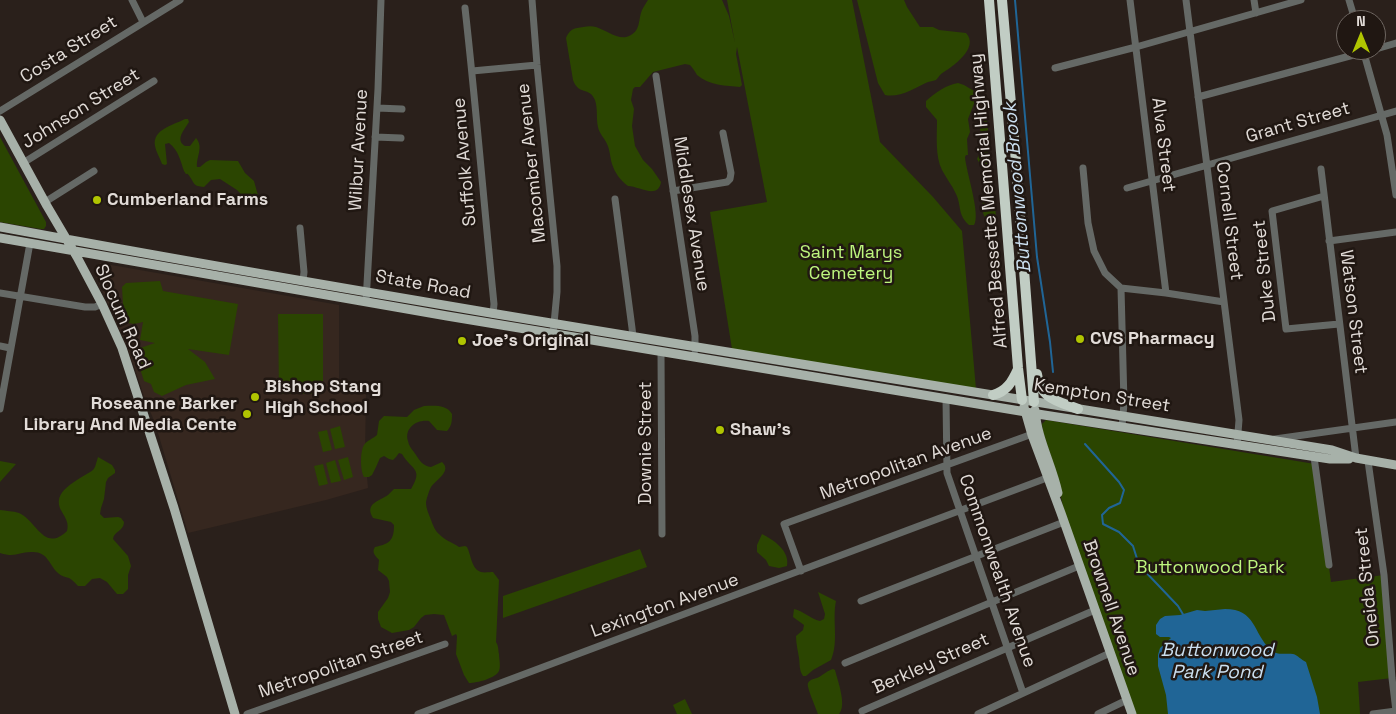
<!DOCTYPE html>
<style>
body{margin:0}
#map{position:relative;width:1396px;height:714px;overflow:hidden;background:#2a201b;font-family:"Space Grotesk",sans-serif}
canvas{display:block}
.north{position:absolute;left:1336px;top:10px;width:50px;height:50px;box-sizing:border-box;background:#201712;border:1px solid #6e6661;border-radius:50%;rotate:0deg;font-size:14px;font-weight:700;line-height:20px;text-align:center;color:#e2dcd8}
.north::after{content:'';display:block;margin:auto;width:18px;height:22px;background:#b0c501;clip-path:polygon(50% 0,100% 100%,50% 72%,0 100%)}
</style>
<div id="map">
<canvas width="1396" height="714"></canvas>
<div class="north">N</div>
</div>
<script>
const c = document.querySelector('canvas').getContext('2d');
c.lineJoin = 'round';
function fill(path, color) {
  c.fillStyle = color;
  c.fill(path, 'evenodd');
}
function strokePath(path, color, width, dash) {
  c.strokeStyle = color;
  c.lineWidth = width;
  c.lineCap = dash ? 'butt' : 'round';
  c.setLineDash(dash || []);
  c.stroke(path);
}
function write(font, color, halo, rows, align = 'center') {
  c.font = font + ' "Space Grotesk",sans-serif';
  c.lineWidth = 5;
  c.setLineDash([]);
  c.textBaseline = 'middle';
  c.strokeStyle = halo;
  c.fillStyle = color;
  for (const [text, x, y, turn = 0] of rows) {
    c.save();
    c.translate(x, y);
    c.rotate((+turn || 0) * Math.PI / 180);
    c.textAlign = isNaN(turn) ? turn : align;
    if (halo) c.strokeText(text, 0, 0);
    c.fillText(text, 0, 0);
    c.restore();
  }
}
fill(new Path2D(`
 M100 263 339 305V392L366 394 365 454 368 488 326 500 188 533 155 423 145 399 129 351 94 272 95 266Z`), '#36271f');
fill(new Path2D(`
 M648 0H722L729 16 735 43 727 0H852L880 142 933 197 962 231 976 389 732 349 710 212 767 202 737 47 736 54 742 85 740 87C727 86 708 85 697 75 695 72 693 68 690 65L685 64 653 72 640 87H635L633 89 631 100 634 109 632 126 635 146 643 160 652 169 661 182C658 200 639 186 628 186 620 180 615 173 612 164 610 157 610 150 607 144 605 139 599 133 598 127 596 118 598 109 595 100 589 86 579 96 573 80L566 38C568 33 571 29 577 28 583 27 590 25 596 27 606 30 619 41 629 36 641 31 638 20 642 10 644 6 646 3 648 0Z
 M857 0H904L907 7 920 27H933L939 30 966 33C980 48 952 67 941 74 939 76 938 78 936 80 934 81 931 81 928 82 915 88 900 98 885 95L878 83Z
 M958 83 964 85 974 91 976 95 975 101 968 119 970 132 967 139 968 155H966L965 157C966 171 981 215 974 225H969C957 214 962 207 956 194 952 185 946 178 942 170 935 156 937 136 937 120L926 107V101C936 92 946 85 958 83Z
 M982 107 986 111 988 129V164L995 206 997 228C992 224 985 220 983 213 981 207 984 200 984 193 987 179 985 172 977 159 981 152 981 143 981 135 980 126 975 115 982 107Z
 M185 119H188L189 122C184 130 175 140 185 146H190L196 138C204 147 196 157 197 167H200L206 162 210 160 238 161 245 173 254 181 259 199 257 202 246 204 243 202 240 193 237 190 220 179 211 180 204 187C193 186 195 184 190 177 185 170 188 178 184 171 180 160 179 151 169 143L165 144 167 164 165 165 162 164C160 158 156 152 155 146 152 129 174 125 185 119Z
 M0 137 46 222V226L44 229H41L0 222Z
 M160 281 163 291 238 304 229 355 188 349 205 362 215 379 186 385 162 396 154 392 151 384 144 381 134 350 155 343 140 340 143 322 134 324 124 322 122 287 126 283Z
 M278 314H323V394H279Z
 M424 406C434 406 446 404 452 414 452 420 452 426 447 431L437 430 429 421C417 419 404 428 408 441 409 447 413 450 416 455 420 461 423 466 431 467L442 462C452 471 437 479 431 487 429 491 427 497 426 502 426 509 429 514 431 520 433 525 435 531 439 534 444 540 452 542 459 547L465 546 467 547C471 554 471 569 481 572 484 573 490 572 493 572L499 580 496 642C499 647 498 650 499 654 499 659 501 666 499 671 496 678 477 683 469 683L464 675 456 654 457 636 456 634 452 636 444 615 434 614 425 615 421 618 414 627 409 630 392 633 381 627 378 619V612L388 598 390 592 389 581 387 577 378 570 379 560C376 556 371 553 375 547 389 544 394 541 394 525L391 522 373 518C364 503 380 501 388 495 390 493 392 491 394 489H411C424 468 411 470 402 454L399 453 396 457 393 460 389 459 384 456 380 458 376 467 372 475 369 477H364C360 471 360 451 364 445 367 440 373 439 377 435L379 421 384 416 407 417 414 410Z
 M1046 420 1315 464 1331 582 1384 575 1392 678 1358 682 1360 714H1135L1063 507 1057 475 1043 432 1042 424Z
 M340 426 345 447 335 449 330 429Z
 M327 430 332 450 323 452 318 432Z
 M98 457 112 465 115 470V473L108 478 106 482 104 499 101 508 100 514 104 518 118 517 121 518 124 522C124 531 114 531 113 539L128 556 131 566 128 575V589L123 594H117L107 582 100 578 92 579 85 586H78C75 583 73 580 69 578 65 577 61 576 58 573 49 565 48 551 31 552 18 552 16 558 0 553V510C6 511 13 511 19 513 37 521 44 553 67 531 69 523 66 519 62 512 49 491 79 480 93 470L95 467Z
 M348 457 353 477 344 480 338 460Z
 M335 460 341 481 331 483 326 463Z
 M0 461 16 464 0 482Z
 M323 464 328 484 319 486 314 466Z
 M762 534C774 540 790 551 787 566L779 568 769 566 766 560 757 552V545Z
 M640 549 647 567 503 618V596Z
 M818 592 836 601C832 620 839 642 831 660L813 670 806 676H803C799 670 800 665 799 658 798 651 796 644 796 636L803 630 804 625 793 617 794 609C804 611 810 619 820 621L824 619 825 614Z
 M833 669 835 670C838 682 847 705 839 714H818C816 708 806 686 808 683 810 679 815 679 819 677 824 674 827 671 833 669Z
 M685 699 692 714H677L673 705Z`), '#2b4501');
fill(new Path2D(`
 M1225 609C1256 609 1253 633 1270 649 1276 656 1285 653 1293 654 1298 655 1301 660 1306 662L1317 697 1320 714H1168L1166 695 1158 666V655L1160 648 1171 638 1169 637H1160L1156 634V625L1160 619 1165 616 1180 615 1197 610 1205 611Z`), '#206596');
strokePath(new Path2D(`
 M1015 0 1037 257 1050 342 1053 372
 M1085 444 1119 482 1124 490 1120 503 1109 508 1102 515 1103 524 1119 532 1133 546 1139 565 1178 606 1184 616`), '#206596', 2);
strokePath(new Path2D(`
 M132 0 143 22
 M532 0 537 65 557 266V292L553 334
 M1130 0 1166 293
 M1186 0 1239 420 1237 445
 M1254 0 1256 13
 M1349 0 1355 20
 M465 8C476 106 484 205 494 304L493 314
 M1376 49 1396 43
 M1363 50 1387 135 1396 195
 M1055 68 1136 47 1301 0
 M472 71 537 65
 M656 76 695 336V350
 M1198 97 1372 50
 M377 108 402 109
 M0 111 180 0
 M375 137 401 138
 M23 163 154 81
 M1083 168 1088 223 1094 251 1105 273 1121 288 1124 403 1122 427
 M1321 169 1356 458
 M1127 188 1396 111
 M673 191 727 182 730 179 731 173 723 133
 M1324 196 1272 211 1286 329 1339 324
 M615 199 632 328 633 337
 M45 202 94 171
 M300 228 304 272 303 281
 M1329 241 1396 232
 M1121 288 1166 293 1224 302
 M0 293 85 307H95L102 304
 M366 302 378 89 381 0
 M0 346 10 348
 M661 352 662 534
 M946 398 947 473 1023 693
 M0 409 30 243
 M1275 439 1396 422
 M1314 457 1329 565
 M1368 461 1384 575 1392 678 1396 711
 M801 571 784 524 1035 433
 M861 601 1064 522
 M845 663 1079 566
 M862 711 1095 610
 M247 714 445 644
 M418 714 1052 476
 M978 714 1110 653
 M1098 714 1127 700
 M1373 714 1396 711`), '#656966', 7);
strokePath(new Path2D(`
 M0 120 47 206 77 257 102 304 122 348 174 508 235 714
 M0 227C443 309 888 377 1332 450L1356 458 1396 465
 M0 238 447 316 1044 415 1330 459H1349
 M1024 407 1032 435 1061 513 1132 714
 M1035 410C1037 439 1052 465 1058 493`), '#a7b1a9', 9);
strokePath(new Path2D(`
 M989 0 1018 368 1022 400
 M1002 0 1015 150 1034 402
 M1037 374C1040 399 1058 401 1078 409
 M993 395C1007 391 1012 382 1018 369`), '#c1cdc4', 10);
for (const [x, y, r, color] of [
 [97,200,5,"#b0c501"],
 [1080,339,5,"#b0c501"],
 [462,341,5,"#b0c501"],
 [255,397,5,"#b0c501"],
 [247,414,5,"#b0c501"],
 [720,430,5,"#b0c501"]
]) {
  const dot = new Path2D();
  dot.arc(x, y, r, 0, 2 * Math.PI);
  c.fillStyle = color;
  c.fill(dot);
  strokePath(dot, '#201712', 2);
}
write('18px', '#e2dcd8', '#201712', [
 ["Costa Street",69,50,-32],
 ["Johnson Street",81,109,-32],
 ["Grant Street",1298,123,-16],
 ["Alva Street",1163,145,83],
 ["Wilbur Avenue",359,150,-87],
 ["Suffolk Avenue",465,162,-95],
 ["Macomber Avenue",532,163,-96],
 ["Alfred Bessette Memorial Highway",989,201,-95],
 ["Middlesex Avenue",691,214,81],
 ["Cornell Street",1229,221,83],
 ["Duke Street",1265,271,-96],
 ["State Road",423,285,10],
 ["Watson Street",1353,312,83],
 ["Slocum Road",122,317,66],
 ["Kempton Street",1102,396,9],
 ["Downie Street",646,443,-90],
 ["Metropolitan Avenue",906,464,-20],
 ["Commonwealth Avenue",997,571,71],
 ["Oneida Street",1368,587,-96],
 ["Lexington Avenue",665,606,-20],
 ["Brownell Avenue",1111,608,71],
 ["Berkley Street",931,664,-24],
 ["Metropolitan Street",341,665,-19]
]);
write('bold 18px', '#e2dcd8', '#201712', [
 ["Cumberland Farms",107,200],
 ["CVS Pharmacy",1090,339],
 ["Joe's Original",472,341],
 ["Bishop Stang",265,387],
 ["High School",265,408],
 ["Roseanne Barker",237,404,"right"],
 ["Library And Media Cente",237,425,"right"],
 ["Shaw's",730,430]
], 'left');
write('18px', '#bef67e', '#201712', [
 ["Saint Marys",851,253],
 ["Cemetery",851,274],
 ["Buttonwood Park",1210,568]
]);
write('italic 19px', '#cbdff0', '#201712', [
 ["Buttonwood Brook",1018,188,-95],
 ["Buttonwood",1217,651],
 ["Park Pond",1217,673]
]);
</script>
